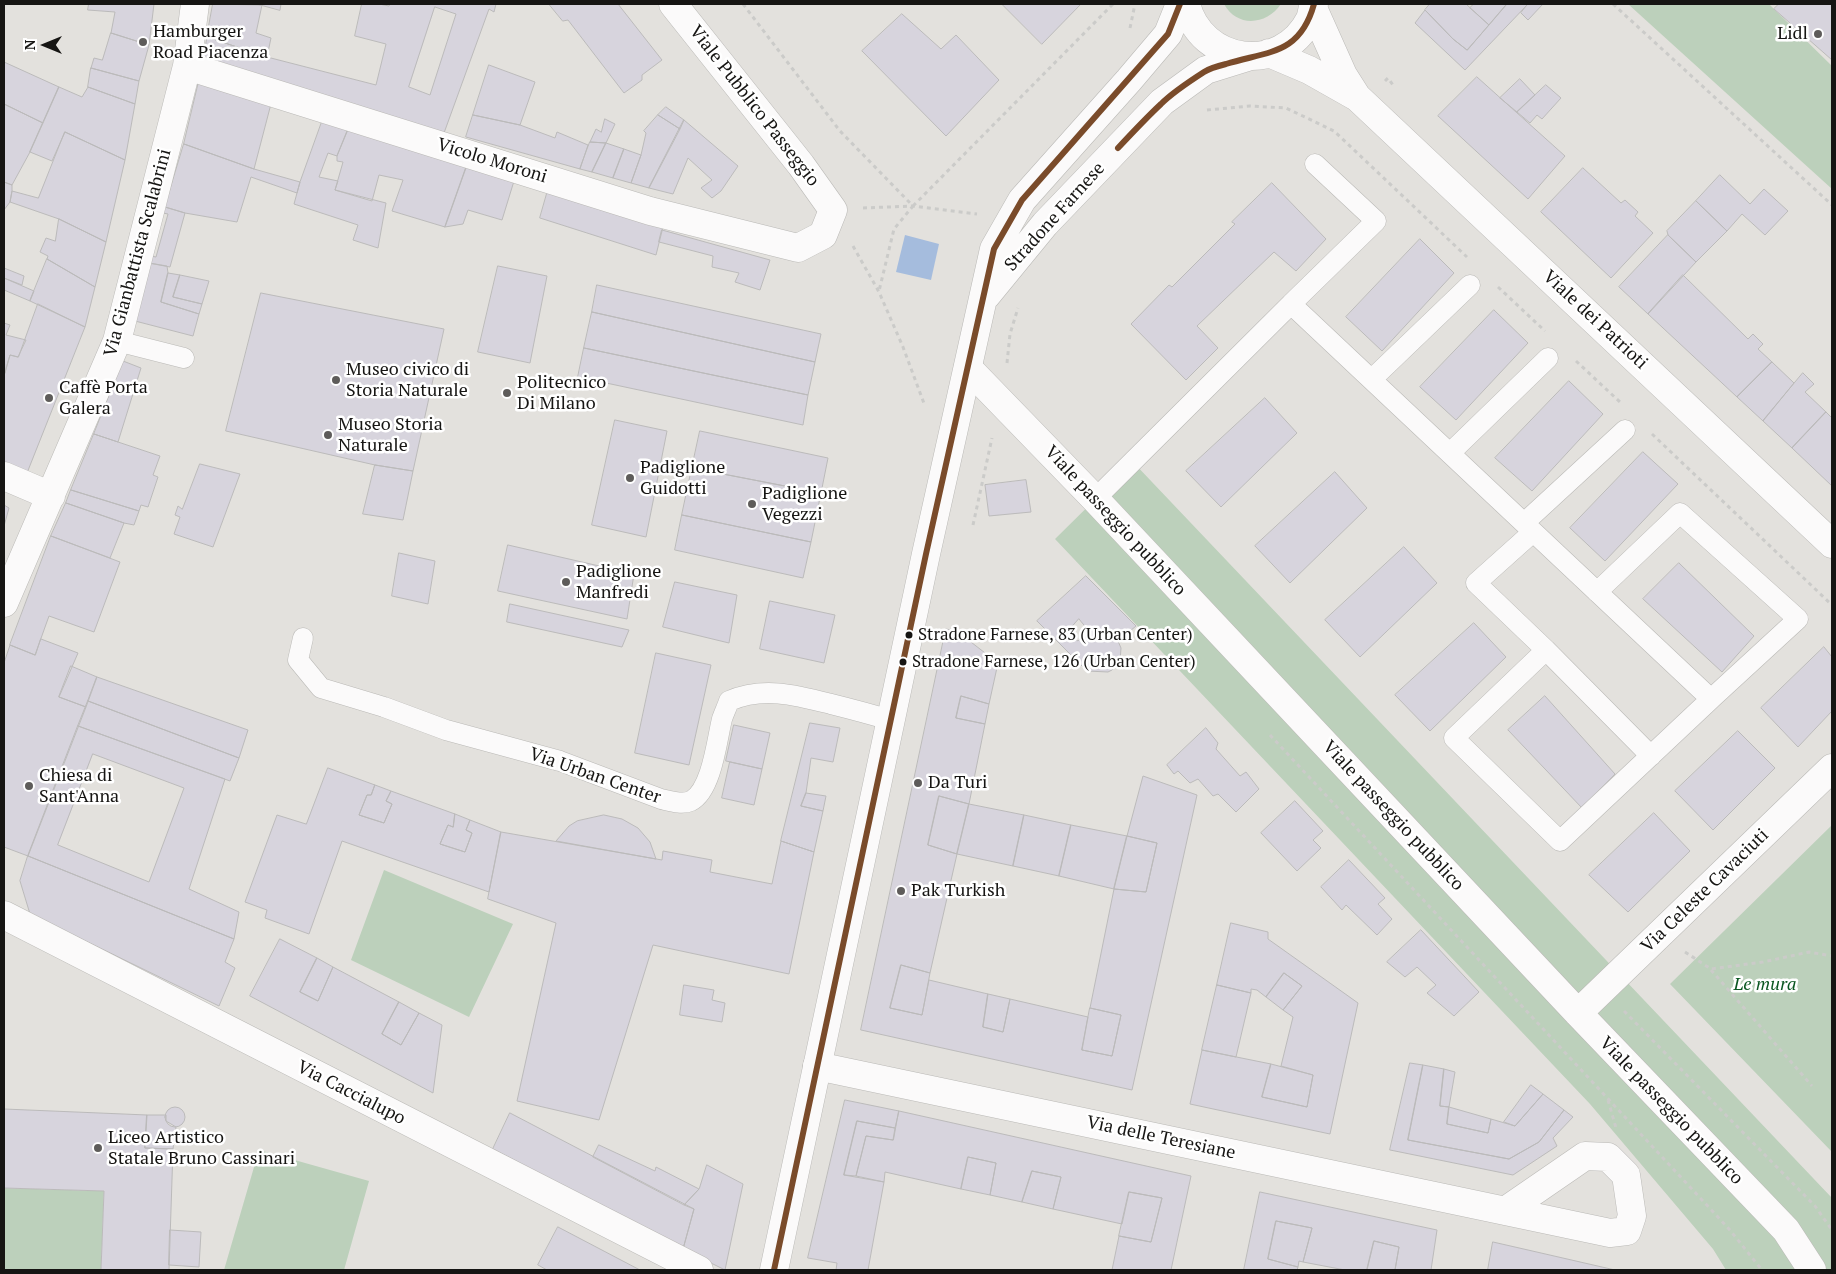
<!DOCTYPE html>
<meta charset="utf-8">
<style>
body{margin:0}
#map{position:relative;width:1836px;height:1274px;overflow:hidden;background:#e3e1dd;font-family:"PT Serif",serif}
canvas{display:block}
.frame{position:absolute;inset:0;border:5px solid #161513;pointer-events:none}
.north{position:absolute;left:20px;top:20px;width:50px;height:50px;-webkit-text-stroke:4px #fff;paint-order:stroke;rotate:270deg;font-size:14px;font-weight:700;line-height:20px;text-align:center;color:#161513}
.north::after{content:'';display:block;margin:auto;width:18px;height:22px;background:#161513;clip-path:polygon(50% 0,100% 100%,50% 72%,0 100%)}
</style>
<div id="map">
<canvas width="1836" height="1274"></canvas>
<div class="frame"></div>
<div class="north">N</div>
</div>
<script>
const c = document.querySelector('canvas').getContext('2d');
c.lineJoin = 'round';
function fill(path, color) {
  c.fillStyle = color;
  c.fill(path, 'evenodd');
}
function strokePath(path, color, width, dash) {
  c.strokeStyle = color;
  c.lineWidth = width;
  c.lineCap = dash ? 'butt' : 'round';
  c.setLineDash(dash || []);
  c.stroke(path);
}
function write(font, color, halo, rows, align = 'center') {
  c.font = font + ' "PT Serif",serif';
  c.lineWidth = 5;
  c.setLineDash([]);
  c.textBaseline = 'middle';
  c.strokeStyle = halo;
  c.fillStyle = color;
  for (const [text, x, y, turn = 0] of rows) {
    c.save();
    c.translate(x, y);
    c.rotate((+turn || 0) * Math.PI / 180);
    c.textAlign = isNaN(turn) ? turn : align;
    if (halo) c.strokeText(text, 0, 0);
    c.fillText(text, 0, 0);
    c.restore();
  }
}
fill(new Path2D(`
 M1224 4H1281C1267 25 1237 28 1224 4Z
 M1628 4H1769L1774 9 1832 66V189Z
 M1133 462 1832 1198V1270H1726L1713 1249 1590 1104 1055 539Z
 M1832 825V1152L1670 984Z
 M384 870 513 924 469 1017 351 960Z
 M259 1150 369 1181 344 1270H224Z
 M4 1188 104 1191 101 1270H4Z`), '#bcd0bb');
fill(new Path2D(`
 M905 235 939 244 931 280 896 272Z`), '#a5bcdd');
const building = new Path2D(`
 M89 4H154L149 45 111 33 115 12 88 10Z
 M213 4 262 5 256 33 271 38 267 57 207 37Z
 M257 4H281L280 10Z
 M362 4H379L389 6 390 4H496L494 12 489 9 444 133 203 59 207 37 267 57 376 85 386 44 355 36ZM435 7 456 14 430 95 409 87Z
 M549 4H618L662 60 642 75V80L624 93 568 20 563 21Z
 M1002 4H1081L1042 44Z
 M1430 4H1466L1489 25 1467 50 1453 39 1425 10Z
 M1474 4H1507L1489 25 1470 8Z
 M1507 4H1528L1465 70 1415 23 1425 10 1453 39 1467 50Z
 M1528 4H1543L1528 20 1521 13Z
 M1779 4H1832V60L1774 9Z
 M902 14 941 49 956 35 999 80 946 136 862 51Z
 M111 33 149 45 139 81 91 68 94 58 102 60Z
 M4 62 59 87 43 123 4 104Z
 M489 65 535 82 520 125 473 115Z
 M91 68 139 81 135 104 88 87Z
 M200 77 272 100 254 169 184 144Z
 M1477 77 1565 156 1528 199 1438 116Z
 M1520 79 1535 95 1517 112 1500 98Z
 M1546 85 1561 98 1542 119 1537 115 1530 123 1517 112Z
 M59 87 82 97 88 87 135 104 125 160 65 132 52 161 30 152Z
 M4 104 43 123 30 152 12 185 4 182Z
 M666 107 684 120 680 129 658 115Z
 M473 115 520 125 555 138 557 132 588 145 580 169 466 137Z
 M658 115 680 129 649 188 631 183 641 155 646 133 644 131Z
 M323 119 349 127 337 156 328 153 319 177 338 181 335 190 386 203 378 248 353 240 358 225 294 204 300 182Z
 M605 119 615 124 606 143 590 142 596 129 601 132Z
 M684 120 738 166 721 191 712 198 701 188 712 180 688 158 673 194 649 188Z
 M349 127 467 165 445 227 392 211 403 180 379 175 372 201 335 190 343 162 337 161V156Z
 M65 132 125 160 106 242 59 219 10 202 12 191 38 198Z
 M590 142 606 143 592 172 580 169Z
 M606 143 624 149 613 178 592 172Z
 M184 144 254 169 300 182 297 193 251 177 237 222 185 213 165 207Z
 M624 149 641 155 631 183 613 178Z
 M467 165 514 181 502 220 468 210 463 224 445 227Z
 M1583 168 1621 203 1625 200 1638 212 1635 216 1653 233 1611 278 1541 212Z
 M1720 175 1750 204 1764 189 1788 211 1765 235 1742 214 1727 231 1696 201Z
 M4 182 12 185V191L10 202 4 210Z
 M1272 183 1326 239 1296 271 1274 252 1197 326 1218 348 1186 380 1131 324 1169 285 1172 287 1235 224 1232 222Z
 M548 190 663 227 656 255 540 218Z
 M1696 201 1727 231 1696 262 1668 235 1667 231Z
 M165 207 185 213 170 267 149 263 151 256 156 257 168 214 163 213Z
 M59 219 106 242 95 287 47 259 48 256 40 252 46 238 55 241Z
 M662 230 770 260 760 290 735 282 739 273 712 267 713 256 659 242Z
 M1668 235 1696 262 1648 314 1619 287Z
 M1420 239 1454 273 1382 351 1346 317Z
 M47 259 95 287 85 327 30 301Z
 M149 263 167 266 168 273 161 302 199 314 193 336 135 321Z
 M498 266 547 276 530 363 478 352Z
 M4 268 24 276 22 285 4 278Z
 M168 273 180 275 173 297 202 304 199 314 161 302Z
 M180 275 209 281 202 304 173 297Z
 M1683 275 1748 339 1753 334 1763 344 1758 349 1772 362 1737 397 1648 314Z
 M4 278 34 291 30 301 4 290Z
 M597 285 821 334 815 362 592 312Z
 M261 293 444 329 413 471 375 465 226 431Z
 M38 304 85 327 27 473 4 463V375L10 355 18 357Z
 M1494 310 1528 343 1456 420 1420 387Z
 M592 312 815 362 808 395 584 348Z
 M4 323 10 325 6 335 26 340 18 357 10 355 5 373Z
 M584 348 808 395 803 425 578 377Z
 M123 361 141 368 118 442 94 434Z
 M1772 362 1794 383 1763 421 1737 397Z
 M1803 373 1814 384 1805 392 1826 412 1792 448 1763 421Z
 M1569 381 1603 414 1532 491 1495 458Z
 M1265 398 1297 433 1221 507 1186 471Z
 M1826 412 1832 418V486L1792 448Z
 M615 420 667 431 646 537 592 525Z
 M700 431 828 458 821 493 692 468Z
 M94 434 160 456 153 475 158 477 148 507 141 505 139 511 71 490Z
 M1643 452 1678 484 1605 561 1570 528Z
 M200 464 240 474 213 547 174 534 180 517 175 515 178 506 182 509Z
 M375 465 413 471 403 520 363 514Z
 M692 468 821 493 811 542 682 515Z
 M1335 472 1367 508 1290 583 1255 546Z
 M1026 480 1031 512 989 516 985 485Z
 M71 490 139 511 134 525 124 523 66 503Z
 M66 503 124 523 110 558 51 536Z
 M4 505 9 508 4 526Z
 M682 515 811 542 803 578 675 550Z
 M51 536 120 562 94 632 49 616 35 655 10 645Z
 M508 545 634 574 627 619 498 591Z
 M1404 547 1437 583 1360 657 1325 620Z
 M399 553 435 561 428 604 392 596Z
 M1679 563 1754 636 1722 672 1643 599Z
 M1086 576 1136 626 1118 641 1121 648 1120 661 1112 670 1108 672 1087 671 1037 621ZM1079 619 1088 630 1078 641 1070 635V629Z
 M675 582 737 595 729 643 663 627Z
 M770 601 835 615 824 663 760 649Z
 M510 604 629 630 622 647 507 622Z
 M1474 623 1506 657 1430 731 1395 695Z
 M946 629 958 632 998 663 989 704 961 696 956 718 985 724 969 804 939 796 928 845 957 854 930 973 901 965 890 1008 922 1015 929 980 988 994 983 1027 1003 1032 1010 999 1088 1017 1082 1050 1112 1056 1121 1015 1090 1008 1114 889 1146 892 1157 843 1127 836 1143 776 1197 795 1132 1090 861 1030Z
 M41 639 78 653 59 697 86 707 28 856 4 847V663L10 645 35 655Z
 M1824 647 1832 657V711L1798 747 1761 708Z
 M656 653 711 665 689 765 635 753Z
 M71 666 97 677 86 707 59 697Z
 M97 677 248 730 239 758 88 701Z
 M961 696 989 704 985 724 956 718Z
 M1545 696 1615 774 1582 808 1508 730Z
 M88 701 239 758 230 781 78 726Z
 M810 723 840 728 833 762 811 758 806 793 801 806 823 811 814 852 781 841Z
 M734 725 770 733 762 769 726 761Z
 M78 726 225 779 189 889 239 912 234 939 28 856ZM93 754 184 788 149 882 58 845Z
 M1206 728 1218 743 1216 749 1240 776 1246 772 1259 789 1236 812 1218 794 1213 796 1198 779 1190 783 1178 771 1174 774 1167 765Z
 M1738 731 1775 768 1713 830 1675 791Z
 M730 762 762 769 754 805 722 798Z
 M328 768 375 785 371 795H367L359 815 384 823 392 804 386 801 391 791 455 814 453 827 448 825 440 844 465 852 472 833 466 830 470 820 501 832 489 892 342 841 309 934 265 918 267 910 245 902 277 815 306 824Z
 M375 785 391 791 386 801 392 804 384 823 359 815 367 795H371Z
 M806 793 826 796 823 811 801 806Z
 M939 796 969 804 957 854 928 845Z
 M1295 801 1323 831 1313 840 1321 848 1297 871 1261 833Z
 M969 804 1024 815 1013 866 957 854Z
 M1654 813 1690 851 1628 912 1589 875Z
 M455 814 470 820 466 830 472 833 465 852 440 844 448 825 453 827Z
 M604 815 622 819 638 828 650 842 656 859 556 841 569 826 577 821Z
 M1024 815 1071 825 1059 876 1013 866Z
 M1071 825 1127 836 1114 889 1059 876Z
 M501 832 662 860 663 851 712 860 710 872 772 884 781 841 814 852 789 974 653 945 599 1120 517 1101 556 923 488 899Z
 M1127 836 1157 843 1146 892 1114 889Z
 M28 856 234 939 225 962 235 968 219 1006 30 914 20 881Z
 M1349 860 1385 898 1378 904 1392 919 1377 935 1346 905 1342 910 1321 887Z
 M1231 923 1268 932V939L1358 1003 1330 1134 1190 1104 1202 1050 1271 1064 1262 1097 1307 1107 1313 1075 1281 1066 1293 1017 1283 1010 1302 986 1284 973 1266 997 1257 990 1251 989V993L1217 985Z
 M1421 930 1479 992 1454 1016 1427 993 1436 985 1417 967 1405 977 1387 962Z
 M280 939 317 958 300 992 318 1001 333 967 399 1002 382 1034 401 1045 419 1013 442 1025 433 1093 250 996Z
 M317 958 333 967 318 1001 300 992Z
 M901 965 930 973 922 1015 890 1008Z
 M1284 973 1302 986 1283 1010 1266 997Z
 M684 985 714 990 712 1000 725 1003 722 1022 680 1015Z
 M1217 985 1251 993 1236 1057 1202 1050Z
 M988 994 1010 999 1003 1032 983 1027Z
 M399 1002 419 1013 401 1045 382 1034Z
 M1090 1008 1121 1015 1112 1056 1082 1050Z
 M1410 1063 1423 1065 1408 1140 1509 1159 1539 1142 1564 1110 1573 1117 1553 1138 1557 1146 1513 1175 1390 1150Z
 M1271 1064 1313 1075 1307 1107 1262 1097Z
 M1423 1065 1444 1069 1440 1106 1449 1107 1447 1124 1488 1133 1491 1119 1515 1126 1543 1094 1564 1110 1539 1142 1509 1159 1408 1140Z
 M1444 1069 1455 1072 1449 1107 1440 1106Z
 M1531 1085 1543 1094 1515 1126 1504 1122Z
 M845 1100 899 1111 895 1128 857 1121 844 1175 884 1182 868 1270H836L837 1263 808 1258Z
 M1449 1107 1491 1119 1488 1133 1447 1124Z
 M165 1117a10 10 0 1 1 20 0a10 10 0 1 1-20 0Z
 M4 1109 147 1115 145 1148 173 1149 169 1270H101L104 1191 4 1188Z
 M899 1111 1191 1176 1171 1270H1112L1119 1236 1151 1242 1162 1198 1129 1192 1122 1224 1053 1209 1061 1177 1032 1171 1022 1202 990 1195 996 1163 968 1157 961 1189 885 1172 884 1182 856 1176 866 1136 893 1140Z
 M510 1113 694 1209 683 1249 493 1149Z
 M147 1115H166V1121L176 1127 173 1149 145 1148Z
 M857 1121 895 1128 893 1140 866 1136 856 1176 844 1175Z
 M599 1145 655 1171 656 1167 699 1189 684 1205 593 1157Z
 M968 1157 996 1163 990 1195 961 1189Z
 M707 1165 743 1184 725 1270 683 1249 694 1209 684 1205 699 1189Z
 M1032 1171 1061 1177 1053 1209 1022 1202Z
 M1129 1192 1162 1198 1151 1242 1119 1236Z
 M1260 1192 1437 1230 1431 1270H1395L1399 1247 1374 1241 1367 1270H1345L1303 1262 1312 1228 1276 1221 1268 1259 1298 1267 1297 1270H1244Z
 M1276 1221 1312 1228 1303 1262 1299 1261 1298 1267 1268 1259Z
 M558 1227 640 1270H547L538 1265Z
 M170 1230 201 1232 199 1267 169 1265Z
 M1374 1241 1399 1247 1395 1270H1367Z
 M1493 1242 1528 1250 1615 1270H1488Z`);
fill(building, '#d7d4dd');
strokePath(building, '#bbbaba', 1);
const lane = new Path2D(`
 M1291 304 1376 221 1315 164
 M117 341 184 358
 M1372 379 1470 285
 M1450 453 1548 358
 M1095 499 1291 304 1711 699 1798 619 1680 513 1597 592
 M1524 523 1625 430
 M1533 532 1476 583 1546 650
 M303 638 298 660 321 688 384 707 446 730 560 761 661 799C670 801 682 805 691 801 712 790 717 739 722 719 724 713 727 707 729 701 763 686 796 695 831 704 851 709 870 714 890 720
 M1651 756 1546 650 1454 738 1560 841 1711 699`);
const street = new Path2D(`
 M187 66 650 211 798 248 823 235 833 210 801 165 673 4
 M968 368 1095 499 1578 1013 1786 1230 1812 1270
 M4 476 51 496
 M4 603 117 341 187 66 195 4
 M4 915 699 1270
 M1578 1013 1832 768
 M817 1066 1610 1233 1627 1231 1632 1216 1626 1175 1608 1157 1585 1156 1505 1211`);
const secondary = new Path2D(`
 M1186 4C1201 64 1281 76 1310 19 1312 14 1312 9 1314 4
 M1313 8 1343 75 1357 97 1832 544
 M1269 53 1309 70 1355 96
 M986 296 1045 224 1162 102 1206 70 1251 56
 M774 1270 926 554 994 249 1022 200 1129 80 1168 34 1180 4`);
strokePath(lane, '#bab9b6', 21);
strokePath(street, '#bab9b6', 29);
strokePath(secondary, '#bab9b6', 29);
strokePath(new Path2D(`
 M743 4 840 131 913 206 894 229 879 291
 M1613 4 1832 205
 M1130 28 1135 4
 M1385 81 1388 78 1393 85
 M1207 110 1250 106 1286 108 1334 131 1467 257
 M913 206 1113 4
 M863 208 913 206 977 214
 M853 246 879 292 903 347 925 406
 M1498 287 1545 331
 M1576 361 1621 403
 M1007 363 1010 334 1018 308
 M1652 434 1832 605
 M973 525 992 438
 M1270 735 1729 1229 1762 1270
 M1685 952 1711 969 1763 962 1809 952 1832 956
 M1711 970 1812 1086
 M1624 1011 1815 1206 1832 1230
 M1608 1100 1616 1128`), '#cbcbc9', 3, [4, 4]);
strokePath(lane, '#fbfafa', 20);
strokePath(street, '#fbfafa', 28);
strokePath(secondary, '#fbfafa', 28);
strokePath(new Path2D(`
 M1118 148C1132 133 1146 118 1161 104 1173 92 1190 81 1204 72 1210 68 1218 66 1226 64 1268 51 1300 55 1314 4
 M774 1270 926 554 994 249 1022 200 1168 34 1180 4`), '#7a4b2a', 6);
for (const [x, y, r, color] of [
 [1818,34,5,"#5e5c5a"],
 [143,42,5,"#5e5c5a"],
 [336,380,5,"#5e5c5a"],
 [507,393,5,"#5e5c5a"],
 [49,398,5,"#5e5c5a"],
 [328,435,5,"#5e5c5a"],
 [630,478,5,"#5e5c5a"],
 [752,504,5,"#5e5c5a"],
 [566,582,5,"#5e5c5a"],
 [909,635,4.5,"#161513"],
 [903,662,4.5,"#161513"],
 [918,783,5,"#5e5c5a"],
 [29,786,5,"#5e5c5a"],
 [901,891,5,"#5e5c5a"],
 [98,1148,5,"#5e5c5a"]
]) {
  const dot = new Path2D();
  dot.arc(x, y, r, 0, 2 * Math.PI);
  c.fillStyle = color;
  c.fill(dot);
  strokePath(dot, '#fff', 2);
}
write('17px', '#161513', '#fff', [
 ["Stradone Farnese, 83 (Urban Center)",918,635],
 ["Stradone Farnese, 126 (Urban Center)",912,662]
], 'left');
write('18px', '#161513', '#fff', [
 ["Hamburger",153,32],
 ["Road Piacenza",153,53],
 ["Lidl",1808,34,"right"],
 ["Museo civico di",346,370],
 ["Storia Naturale",346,391],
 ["Politecnico",517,383],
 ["Di Milano",517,404],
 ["Caffè Porta",59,388],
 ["Galera",59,409],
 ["Museo Storia",338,425],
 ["Naturale",338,446],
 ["Padiglione",640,468],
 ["Guidotti",640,489],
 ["Padiglione",762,494],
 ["Vegezzi",762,515],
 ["Padiglione",576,572],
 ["Manfredi",576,593],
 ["Chiesa di",39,776],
 ["Sant'Anna",39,797],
 ["Da Turi",928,783],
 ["Pak Turkish",911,891],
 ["Liceo Artistico",108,1138],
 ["Statale Bruno Cassinari",108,1159]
], 'left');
write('18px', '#161513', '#fff', [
 ["Viale Pubblico Passeggio",754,106,52],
 ["Vicolo Moroni",492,161,17],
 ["Stradone Farnese",1055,217,-48],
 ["Via Gianbattista Scalabrini",138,253,-75],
 ["Viale dei Patrioti",1595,320,43],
 ["Viale passeggio pubblico",1115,521,47],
 ["Via Urban Center",595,776,19],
 ["Viale passeggio pubblico",1393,816,47],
 ["Via Celeste Cavaciuti",1705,891,-44],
 ["Via Caccialupo",351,1093,27],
 ["Viale passeggio pubblico",1671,1111,46],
 ["Via delle Teresiane",1161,1138,12]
]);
write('italic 18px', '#0a5620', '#fff', [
 ["Le mura",1765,985]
]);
</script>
